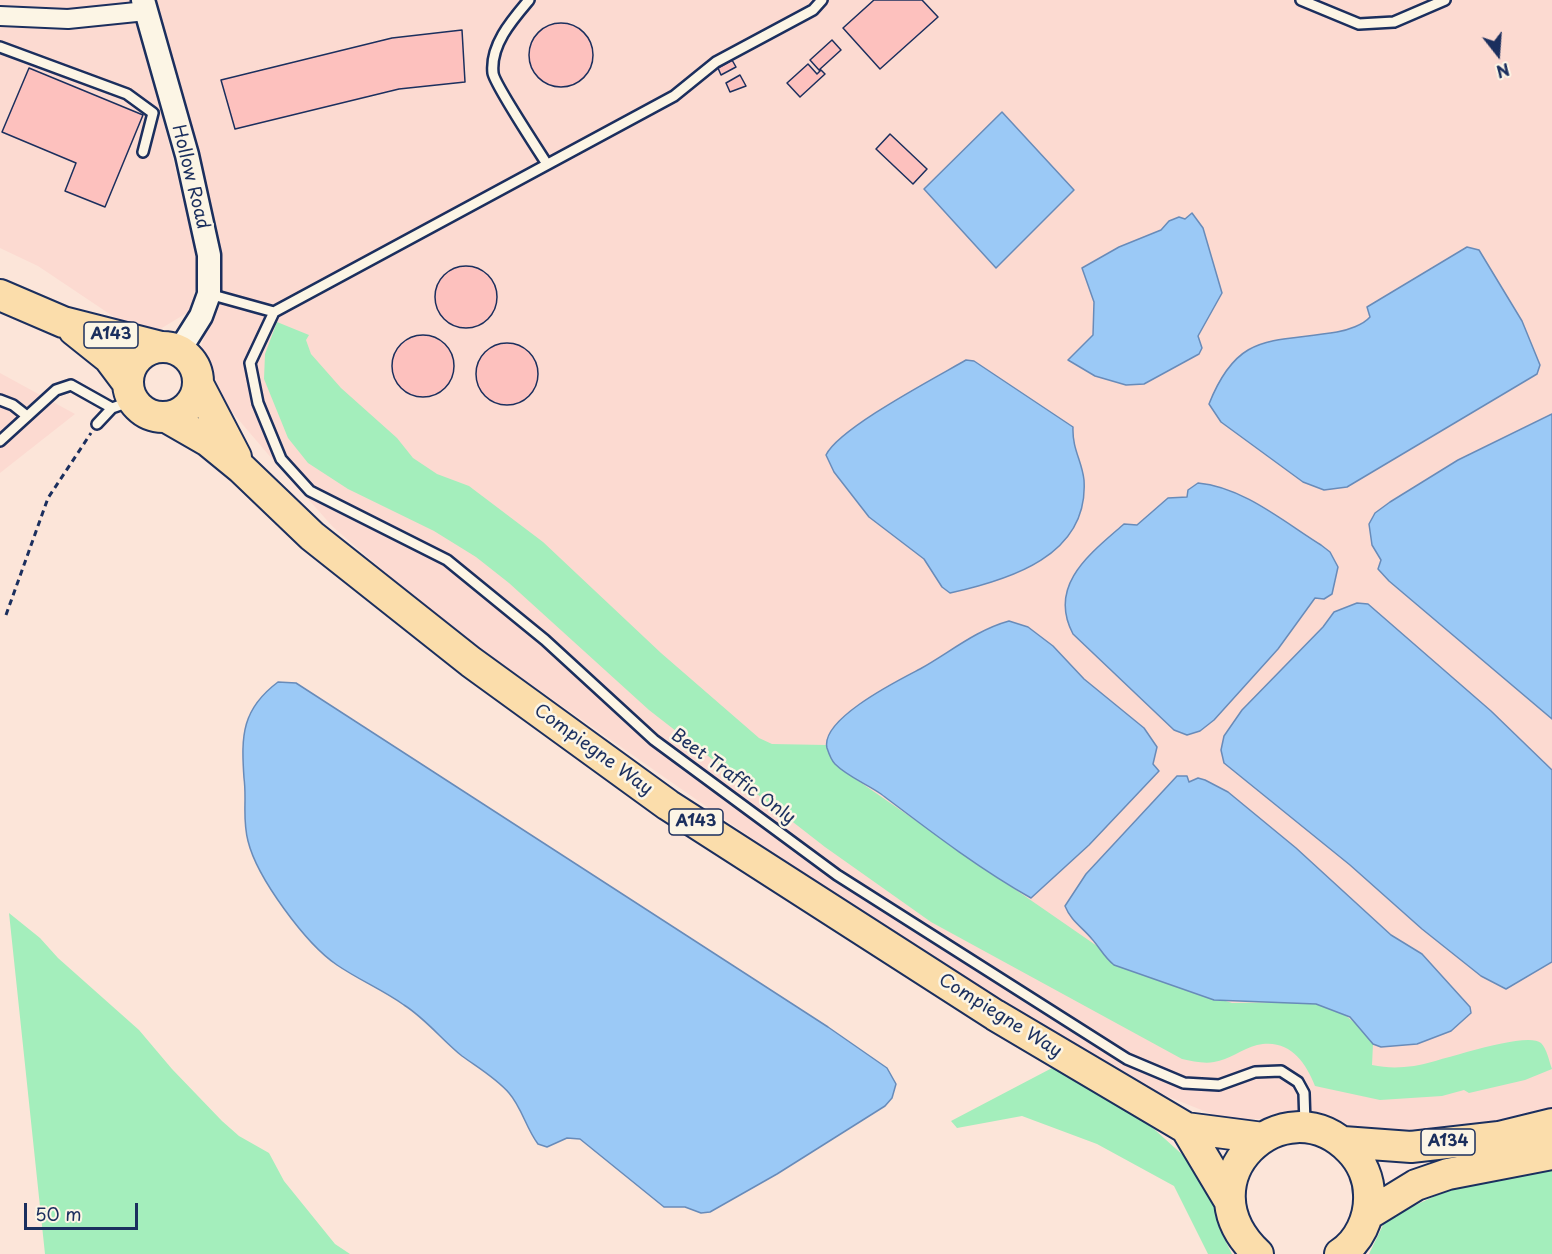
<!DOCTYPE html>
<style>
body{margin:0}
#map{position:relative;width:1552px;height:1254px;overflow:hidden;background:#fce5d9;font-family:"Playpen Sans",sans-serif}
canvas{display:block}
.north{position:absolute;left:1468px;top:24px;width:60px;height:60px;-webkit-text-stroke:4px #fcf5e5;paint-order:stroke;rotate:163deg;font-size:16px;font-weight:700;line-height:24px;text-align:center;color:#1b2f5e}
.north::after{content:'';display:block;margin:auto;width:21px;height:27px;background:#1b2f5e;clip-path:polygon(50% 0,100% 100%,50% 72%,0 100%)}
.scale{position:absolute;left:24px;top:1203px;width:114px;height:27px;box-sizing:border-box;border:3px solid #1b2f5e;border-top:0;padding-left:8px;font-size:18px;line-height:21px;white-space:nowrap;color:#1b2f5e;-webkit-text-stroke:4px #fcf5e5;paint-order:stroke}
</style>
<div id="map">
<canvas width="1552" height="1254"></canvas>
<div class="north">N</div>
<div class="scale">50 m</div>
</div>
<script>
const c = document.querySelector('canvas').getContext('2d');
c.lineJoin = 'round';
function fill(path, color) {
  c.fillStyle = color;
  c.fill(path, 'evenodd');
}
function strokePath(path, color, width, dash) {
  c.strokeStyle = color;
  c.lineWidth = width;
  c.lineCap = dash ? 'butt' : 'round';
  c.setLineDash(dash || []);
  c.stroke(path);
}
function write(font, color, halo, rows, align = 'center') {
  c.font = font + ' "Playpen Sans",sans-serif';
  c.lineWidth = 5;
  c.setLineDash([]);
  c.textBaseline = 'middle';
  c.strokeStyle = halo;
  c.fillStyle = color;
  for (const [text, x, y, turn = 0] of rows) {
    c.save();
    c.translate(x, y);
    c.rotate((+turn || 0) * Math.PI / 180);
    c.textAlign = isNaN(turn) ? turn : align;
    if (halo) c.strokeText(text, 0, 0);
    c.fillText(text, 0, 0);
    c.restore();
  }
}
fill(new Path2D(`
 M0 0H133L195 248 197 282 190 311 152 334 132 329 38 266 0 248Z
 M156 0H1552V1109L1493 1124 1342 1134 1305 1119H1224L1159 1093 957 975 829 892 499 662 423 605 333 527 267 453 226 405 212 371 200 352 213 304Z
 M0 373 75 414 0 473Z`), '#fcdad1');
fill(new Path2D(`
 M277 322 309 335 306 340 311 354 341 388 397 438 413 458 437 474 469 486 543 542 661 653 759 738 772 744 826 745 835 764 844 771 1097 946 1114 965 1232 1003 1297 1002 1316 1004 1341 1012 1360 1027 1373 1044 1372 1065C1386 1068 1399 1068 1414 1066 1436 1063 1526 1030 1541 1043 1547 1049 1549 1061 1552 1069L1525 1080 1469 1093 1464 1090 1442 1096 1380 1100 1315 1086C1305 1060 1288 1038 1257 1045 1242 1049 1229 1060 1214 1062 1204 1064 1192 1061 1182 1059L931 922 825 847 649 710 509 583 476 557 434 531 348 489 308 463 288 438 264 379 265 354Z
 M9 913 40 938 58 958 139 1030 172 1069 222 1121 239 1136 269 1153 284 1181 335 1244 350 1254H45Z
 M1052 1068 1134 1111 1185 1157 1212 1198 1219 1228 1232 1254H1208L1174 1186 1097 1144 1022 1116 957 1128 951 1121Z
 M1552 1170V1254H1369L1386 1219 1435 1196 1457 1188Z`), '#a4eebc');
const water = new Path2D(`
 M1002 112 1074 190 996 268 924 189Z
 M1192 213 1203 228 1222 293 1198 336 1202 348 1199 354 1144 384 1126 385 1095 376 1068 360 1093 335 1094 302 1082 268 1119 247 1161 230 1169 221 1179 217 1185 219Z
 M1467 247 1479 250 1522 321 1540 365 1537 374 1347 487 1324 490 1303 482 1221 422 1209 404C1238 331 1271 343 1337 332 1348 330 1363 325 1370 317L1367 307Z
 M966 360 974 361 1073 427C1072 449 1082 461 1084 480 1089 556 1009 580 950 593L942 587 924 559 869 517 834 472 826 455C839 428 935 378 966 360Z
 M1552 414V719L1389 581 1378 569 1381 560 1372 545 1369 524 1375 513 1390 502 1458 460Z
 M1198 483C1243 487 1284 522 1321 545L1330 552 1338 567 1332 594 1324 599 1315 598 1278 649 1214 720 1200 731 1187 735 1174 730 1073 634C1047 585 1091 553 1124 524L1137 525 1168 498 1187 497 1188 490Z
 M1357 603 1368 604 1491 711 1552 770V962L1506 989 1481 976 1422 929 1350 865 1224 763 1221 750 1224 736 1242 710 1323 627 1334 612Z
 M1009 621 1028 627 1053 646 1084 679 1144 728 1157 747 1153 764 1159 771 1089 845 1031 898C978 868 930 831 881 794 867 784 848 777 835 764 831 760 829 754 827 748 820 719 899 680 920 669 949 653 976 630 1009 621Z
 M278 682 296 683 828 1027 887 1068 896 1084 892 1098 885 1106 777 1174 710 1212 701 1213 685 1207H664L580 1139 567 1138 547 1147 538 1144C526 1128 522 1108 509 1093 496 1078 477 1067 462 1056 442 1040 426 1019 404 1005 383 990 359 980 337 965 306 944 257 878 248 841 242 818 247 801 244 778 241 735 242 709 278 682Z
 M1177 776H1187L1189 782 1198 778 1205 780 1228 792 1296 848 1391 935 1422 954 1470 1007 1471 1013 1451 1031 1417 1044 1381 1047 1373 1044 1350 1017 1316 1004 1214 1000 1114 965C1104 957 1100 948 1092 939 1082 927 1071 921 1065 906L1086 874Z`);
fill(water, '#9bc9f6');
strokePath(water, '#688bb9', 1.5);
const building = new Path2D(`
 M874 0H922L938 17 880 69 843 28Z
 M529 55a32 32 0 1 1 64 0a32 32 0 1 1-64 0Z
 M462 30 465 82 399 89 235 129 221 80 392 38Z
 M832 40 841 50 819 70 810 60Z
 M732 60 736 67 721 75 718 68Z
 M808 64 817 74 821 70 825 74 800 97 787 83Z
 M29 68 143 115 105 207 65 191 76 163 2 132Z
 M740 75 746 86 730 92 726 83Z
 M890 134 927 169 913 184 876 149Z
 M435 297a31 31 0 1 1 62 0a31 31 0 1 1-62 0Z
 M392 366a31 31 0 1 1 62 0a31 31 0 1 1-62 0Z
 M476 374a31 31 0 1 1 62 0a31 31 0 1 1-62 0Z`);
fill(building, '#fdc1be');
strokePath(building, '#1b2f5e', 1.5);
const service = new Path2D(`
 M529 0C512 20 490 45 493 73 494 83 538 150 547 164
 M1301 0 1359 24 1394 22 1445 0
 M0 47 127 94 153 113 143 152
 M209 294 274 312 674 96 716 62 813 10 822 0
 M274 312 250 363 258 403 281 459 310 491 447 560 545 640 654 740 837 875 1127 1059 1184 1083 1219 1085 1255 1072 1281 1071 1298 1082 1304 1093 1305 1124
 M0 400 13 405 27 416
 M97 424 112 408
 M0 441 56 390 71 385 112 408 132 401`);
const minor = new Path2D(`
 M0 16 68 19 146 11`);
const tertiary = new Path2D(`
 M143 0 187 155 209 255V294L201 316 179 351`);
const trunk = new Path2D(`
 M0 295 63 322 161 347
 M74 330 109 358 127 382
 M128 382a35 35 0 1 1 70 0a35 35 0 1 1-70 0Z
 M199 386 236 457
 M168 418 208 441 241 468 312 536 471 662 668 805 995 1015 1186 1128 1263 1138
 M1186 1128 1229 1200
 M1343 1142 1411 1147 1499 1137 1552 1124
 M1367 1215 1416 1185 1448 1174 1552 1154
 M1258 1254C1179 1180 1284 1082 1350 1150 1362 1162 1369 1179 1369 1195 1370 1218 1359 1242 1340 1254`);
strokePath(service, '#1b2f5e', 14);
strokePath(minor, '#1b2f5e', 22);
strokePath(tertiary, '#1b2f5e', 27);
strokePath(trunk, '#1b2f5e', 34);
strokePath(new Path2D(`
 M6 615 48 498 91 433`), '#1b2f5e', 3, [6, 4.5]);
strokePath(service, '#fcf5e5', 9);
strokePath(minor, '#fcf5e5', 18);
strokePath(tertiary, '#fcf5e5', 22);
strokePath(trunk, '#fbddab', 30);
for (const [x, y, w] of [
 [111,335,54],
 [696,822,54],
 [1448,1142,54]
]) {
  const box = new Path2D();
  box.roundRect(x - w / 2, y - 13, w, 26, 4.5);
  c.fillStyle = '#fcf5e5';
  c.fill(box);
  strokePath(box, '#1b2f5e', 1.5);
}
write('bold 16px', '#1b2f5e', null, [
 ["A143",111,335],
 ["A143",696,822],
 ["A134",1448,1142]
]);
write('18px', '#1b2f5e', '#fcf5e5', [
 ["Hollow Road",190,177,76],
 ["Compiegne Way",593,750,36],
 ["Beet Traffic Only",733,777,36],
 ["Compiegne Way",1000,1016,32]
]);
</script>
